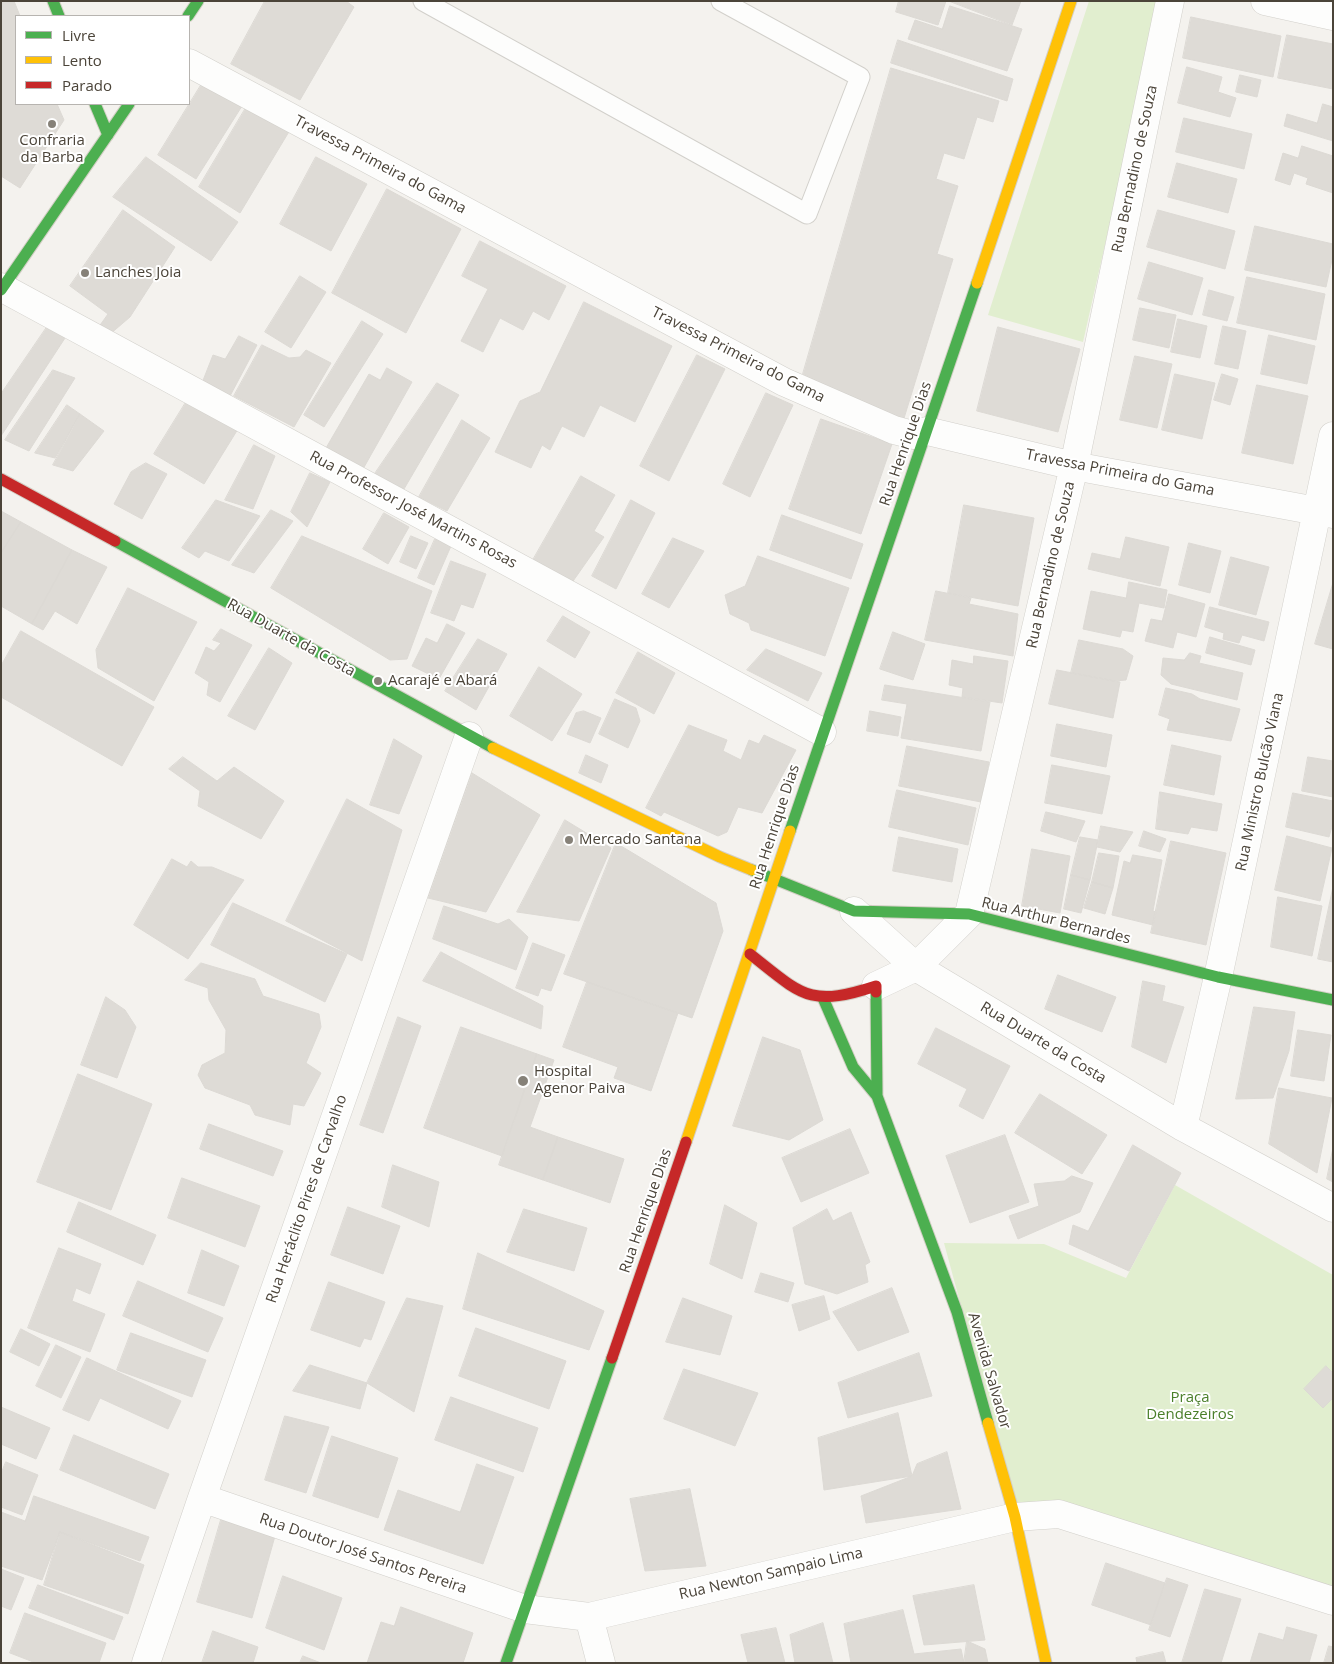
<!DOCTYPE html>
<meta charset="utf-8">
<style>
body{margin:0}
#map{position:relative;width:1334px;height:1664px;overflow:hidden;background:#f4f2ee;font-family:"Open Sans",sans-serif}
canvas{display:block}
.frame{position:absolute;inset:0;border:2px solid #4b4439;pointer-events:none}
.legend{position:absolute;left:15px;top:15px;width:175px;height:90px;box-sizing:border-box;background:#fff;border:1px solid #b7b4b0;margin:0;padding:6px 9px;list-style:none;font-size:15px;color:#4b4439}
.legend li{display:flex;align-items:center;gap:10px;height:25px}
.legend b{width:25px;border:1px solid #b7b4b0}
</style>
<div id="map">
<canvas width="1334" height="1664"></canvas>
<div class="frame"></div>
<ul class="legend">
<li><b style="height:6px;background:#4caf50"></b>Livre</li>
<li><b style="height:6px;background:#ffc107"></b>Lento</li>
<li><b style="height:6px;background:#c62828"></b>Parado</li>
</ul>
</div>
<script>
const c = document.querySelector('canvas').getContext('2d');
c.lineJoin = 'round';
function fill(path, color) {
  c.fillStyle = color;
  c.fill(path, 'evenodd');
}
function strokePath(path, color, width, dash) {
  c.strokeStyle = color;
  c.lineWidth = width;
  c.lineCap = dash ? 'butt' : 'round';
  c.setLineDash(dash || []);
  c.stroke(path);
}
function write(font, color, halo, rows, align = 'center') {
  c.font = font + ' "Open Sans",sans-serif';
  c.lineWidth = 4;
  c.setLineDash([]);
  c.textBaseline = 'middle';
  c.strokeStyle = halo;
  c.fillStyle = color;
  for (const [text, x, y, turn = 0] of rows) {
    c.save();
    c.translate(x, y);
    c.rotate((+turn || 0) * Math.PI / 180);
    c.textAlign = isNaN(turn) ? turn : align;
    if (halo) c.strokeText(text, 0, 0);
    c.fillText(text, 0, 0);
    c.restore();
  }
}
fill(new Path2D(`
 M1089 1H1160L1083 342 988 315Z
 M1175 1185 1333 1275V1600L1014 1501 944 1243 1044 1244 1126 1278Z`), '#e1eecf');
const building = new Path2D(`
 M1 1H14L20 16H16V104H57L64 120 20 188 1 176Z
 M265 1H346L354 7 300 100 231 64Z
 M899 1H946L938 25 896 12Z
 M949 1H1021L1012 25Z
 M950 6 1022 29 1007 71 908 39 915 20 942 29Z
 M1191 17 1281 36 1273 77 1183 58Z
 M1287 35 1333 44V89L1278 78Z
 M898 40 1013 79 1007 101 891 63Z
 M1187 67 1222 77 1218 92 1236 98 1230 117 1178 103Z
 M891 68 999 101 993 122 977 117 964 159 944 153 936 179 958 186 937 254 953 259 901 428 803 374Z
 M1240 75 1261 80 1257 97 1236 92Z
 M203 82 242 106 196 179 158 155Z
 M1323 104 1333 107V141L1284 126 1287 114 1317 123Z
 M247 106 290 130 240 213 199 187Z
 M1184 118 1252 134 1244 169 1176 152Z
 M1302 146 1333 156V193L1306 184 1308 178 1294 173 1290 185 1275 180 1283 153 1298 158Z
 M146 157 238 222 211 261 113 197Z
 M316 157 367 184 331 251 280 224Z
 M1177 163 1237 179 1228 213 1168 197Z
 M387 189 461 229 406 333 332 293Z
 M123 210 175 247 130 317 109 335 98 328 108 314 70 286Z
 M1158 210 1235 231 1225 269 1147 247Z
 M1255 226 1333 244V255L1326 287 1245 270Z
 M480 241 566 286 549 320 533 311 523 330 500 318 483 352 461 341 488 289 462 276Z
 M1149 262 1203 278 1192 315 1138 299Z
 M300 276 326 292 291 348 265 332Z
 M1247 277 1325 294 1316 340 1237 323Z
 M1209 290 1234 297 1227 321 1203 315Z
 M584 302 672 346 635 422 600 405 584 437 562 426 550 450 542 445 531 468 495 452 520 401 540 392Z
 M1140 308 1176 315 1169 348 1133 340Z
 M1178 319 1207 326 1200 358 1171 352Z
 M362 321 383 334 324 427 304 415Z
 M1223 326 1246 331 1238 369 1215 364Z
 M47 327 67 335 1 436V394Z
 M998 327 1080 349 1058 432 977 411Z
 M1269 335 1315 346 1307 384 1261 374Z
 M239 336 257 345 230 396 202 383 213 355 225 359Z
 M262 345 289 358 300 357 306 350 331 363 294 427 234 396Z
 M697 355 725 369 669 481 640 466Z
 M1135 356 1172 364 1157 428 1120 420Z
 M387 368 412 382 363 469 326 448 369 374 380 380Z
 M53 370 75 378 29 451 5 440Z
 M1175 374 1215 383 1202 439 1162 430Z
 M1222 374 1238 379 1230 405 1214 400Z
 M437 383 459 395 404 489 374 475Z
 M1257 385 1308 396 1293 464 1242 453Z
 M766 393 793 405 750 497 723 484Z
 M188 399 238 429 204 484 154 454Z
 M67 405 80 414 55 458 35 453Z
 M80 414 104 431 73 471 53 465Z
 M821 419 892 444 861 534 789 509Z
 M462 420 490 438 447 511 419 497Z
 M254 445 275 456 253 509 225 500Z
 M146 463 167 474 142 519 114 504 131 472Z
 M310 473 330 482 307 527 291 512Z
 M581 476 615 495 594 531 604 537 571 584 533 560Z
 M216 500 260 516 229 561 205 551 199 558 182 548Z
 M631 500 655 513 616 589 592 576Z
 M964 505 1034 518 1018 606 948 593Z
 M271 510 293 521 254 573 232 565Z
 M1 511 21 522 1 553Z
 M384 513 409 527 388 564 363 549Z
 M782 515 863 544 851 579 770 550Z
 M21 522 72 550 32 624 1 606V553Z
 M302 536 432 591 407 659 390 660 271 588Z
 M411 536 428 543 416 569 400 562Z
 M1126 537 1169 547 1160 586 1088 569 1092 553 1120 559Z
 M673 538 704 551 669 608 642 594Z
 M435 539 451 546 434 585 418 578Z
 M1189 543 1221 551 1210 593 1179 585Z
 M72 550 107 567 77 624 55 611 43 630 32 624Z
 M758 556 849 588 825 656 751 630 749 623 730 614 725 595 745 586Z
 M1231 557 1269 567 1256 615 1219 605Z
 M451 561 486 574 473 608 461 604 454 621 431 613Z
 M1129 582 1167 590 1164 608 1139 603 1133 632 1122 630 1120 637 1083 629 1091 591 1126 598Z
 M1333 583V649L1315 644Z
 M128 588 197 622 154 701 98 668 96 650Z
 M936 591 971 598 969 604 1018 614 1013 656 925 640Z
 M1169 594 1205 604 1196 637 1177 632 1173 648 1145 641 1151 619 1162 621Z
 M1210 607 1269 622 1264 641 1242 635 1239 643 1223 639 1224 633 1205 627Z
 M563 616 590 632 575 658 547 641Z
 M447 624 465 633 439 679 412 666 426 638 437 643Z
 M221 629 252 645 220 702 207 695 209 682 195 673 206 647 214 651 221 643 213 640Z
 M21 631 154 707 122 766 1 697V666Z
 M893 632 925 644 913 680 880 669Z
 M1210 637 1255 650 1251 665 1206 653Z
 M478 639 507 654 476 710 445 691Z
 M1079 640 1123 649 1133 656 1126 680 1114 681 1071 673Z
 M269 648 292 663 255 730 228 716Z
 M766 649 822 673 808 701 747 670Z
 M638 652 675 673 654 714 616 693Z
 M1190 653 1201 656 1199 663 1243 673 1237 700 1171 684 1161 675 1163 658 1184 660Z
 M974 656 1008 661 1002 703 962 697 963 688 949 685 952 660 973 664Z
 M539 667 582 694 552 741 510 716Z
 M1057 670 1120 682 1113 718 1049 704Z
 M885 685 990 702 981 751 901 738 907 704 882 700Z
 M1166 688 1192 694 1200 699 1240 709 1231 741 1167 730 1170 719 1159 715Z
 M615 699 636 708 640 721 628 748 599 734Z
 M584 711 601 718 590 743 567 734 576 713Z
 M870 711 901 717 898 736 867 731Z
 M1057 724 1112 735 1106 767 1051 756Z
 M689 725 727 740 723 751 741 760 749 740 759 744 764 735 796 750 762 813 738 807 727 832 718 836 664 812 661 816 646 808Z
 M394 739 422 756 399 814 370 805Z
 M1172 745 1221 756 1214 795 1164 785Z
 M907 746 989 762 981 802 899 786Z
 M586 755 608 765 601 783 579 773Z
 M183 757 217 781 234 767 284 801 261 839 198 806 200 791 169 769Z
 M1308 757 1333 761V797L1302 791Z
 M1052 765 1110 776 1102 814 1045 803Z
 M472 773 540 815 486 912 428 898Z
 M897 790 976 808 968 845 889 827Z
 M1160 792 1222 804 1217 831 1191 827 1188 834 1156 829Z
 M1293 793 1333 801V823L1329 837 1286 827Z
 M347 799 402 830 362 961 286 921Z
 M1046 812 1085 821 1076 842 1041 831Z
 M565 820 611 848 579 921 517 912Z
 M1101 826 1133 832 1120 852 1097 847Z
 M1144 831 1166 839 1160 852 1139 846Z
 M1287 836 1332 848 1320 901 1275 890Z
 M899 837 958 849 952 882 893 871Z
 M1080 837 1098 840 1090 880 1071 875Z
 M1171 841 1226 853 1206 945 1151 933Z
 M616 843 716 903 723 931 692 1018 564 974Z
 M1032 849 1070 856 1060 913 1022 906Z
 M1099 853 1119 856 1113 888 1092 882Z
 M1133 855 1162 860 1153 911 1156 912 1153 925 1112 915 1124 861 1130 863Z
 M172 859 187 867 191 861 198 867H212L244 880 188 959 134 925Z
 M1071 875 1090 880 1081 913 1064 909Z
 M1092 882 1113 888 1105 914 1084 908Z
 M1333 887V962L1318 959Z
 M1278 897 1322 906 1312 956 1271 947Z
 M233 903 347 954 325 1002 211 945Z
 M444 906 498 924 509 919 528 937 516 970 433 939Z
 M533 943 565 955 551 991 541 988 538 996 516 988Z
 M441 952 543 1006 541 1029 423 981Z
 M201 963 255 979 263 996 319 1014 321 1027 306 1063 321 1073 304 1106 293 1104 290 1125 255 1115 250 1105 205 1088 198 1075 202 1065 225 1053 226 1030 209 1000 208 988 185 980Z
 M1058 975 1116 997 1102 1032 1045 1009Z
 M1143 981 1165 986 1162 1001 1184 1007 1166 1063 1132 1047Z
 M587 982 678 1013 651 1091 614 1078 618 1067 563 1047Z
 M106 997 125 1010 136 1027 117 1078 81 1065Z
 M1254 1007 1295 1012 1289 1051 1273 1098 1236 1099Z
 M398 1017 421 1026 383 1133 360 1125Z
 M461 1027 537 1054 502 1156 424 1128Z
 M936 1028 1010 1066 983 1119 959 1106 967 1089 918 1064Z
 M1298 1030 1331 1035 1324 1081 1291 1076Z
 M763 1037 800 1050 823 1120 789 1140 733 1126Z
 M537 1054 554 1060 530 1127 558 1137 543 1180 499 1165Z
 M78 1074 152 1104 111 1210 37 1182Z
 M1279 1088 1332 1098 1317 1173 1269 1144Z
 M1040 1094 1107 1135 1082 1174 1015 1133Z
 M209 1124 283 1151 273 1176 200 1149Z
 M850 1129 869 1173 801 1202 782 1158Z
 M1005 1135 1029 1202 970 1223 946 1156Z
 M558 1137 624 1159 610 1203 543 1180Z
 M1133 1145 1181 1173 1129 1271 1069 1244 1073 1225 1088 1231Z
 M1333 1148V1182L1327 1179Z
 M393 1165 439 1182 429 1227 382 1207Z
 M1072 1176 1093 1183 1080 1212 1018 1239 1009 1216 1039 1206 1034 1184 1064 1181Z
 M182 1178 260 1206 245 1247 168 1218Z
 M79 1202 156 1235 143 1265 67 1232Z
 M725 1205 757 1223 742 1279 710 1264Z
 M348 1207 400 1226 383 1274 331 1255Z
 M524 1209 587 1228 574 1271 507 1252Z
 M827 1209 833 1221 851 1212 870 1262 865 1265 868 1282 837 1294 805 1284 793 1228Z
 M59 1248 101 1264 90 1294 76 1288 72 1301 105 1314 90 1352 28 1328Z
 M202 1250 239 1266 224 1306 188 1293Z
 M478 1253 604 1311 589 1350 463 1309Z
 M761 1273 794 1283 788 1302 755 1292Z
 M138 1281 223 1318 208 1352 123 1316Z
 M329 1282 385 1302 371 1340 364 1338 360 1347 311 1330Z
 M892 1288 909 1332 858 1351 833 1312Z
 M824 1296 830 1319 799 1331 792 1305Z
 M407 1298 443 1306 414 1412 367 1383Z
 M683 1298 732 1316 720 1355 666 1342Z
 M476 1328 566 1361 549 1409 459 1376Z
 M21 1329 50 1344 39 1366 10 1352Z
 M131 1333 206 1360 192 1397 117 1370Z
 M56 1345 81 1357 61 1398 36 1386Z
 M919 1353 932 1396 848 1418 838 1383Z
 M87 1358 181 1401 168 1429 100 1398 89 1421 63 1410Z
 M310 1365 367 1383 360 1409 293 1391Z
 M1326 1366 1333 1373V1398L1323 1408 1304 1389Z
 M684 1369 758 1393 735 1446 664 1419Z
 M451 1397 538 1428 523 1472 435 1440Z
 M1 1407 50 1428 36 1459 1 1444Z
 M898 1413 912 1476 824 1490 818 1438Z
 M285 1416 329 1427 306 1493 265 1480Z
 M74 1435 169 1474 155 1509 60 1470Z
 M332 1436 398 1458 378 1518 313 1496Z
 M947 1452 961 1509 866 1523 861 1496 912 1476 917 1464Z
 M6 1462 38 1475 22 1515 1 1507V1474Z
 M477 1464 514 1477 483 1564 384 1530 398 1490 460 1512Z
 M690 1489 706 1566 645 1571 630 1499Z
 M34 1496 149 1537 140 1561 60 1532 42 1580 1 1566V1512L25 1521Z
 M221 1520 275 1536 252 1618 197 1602Z
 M60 1532 144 1565 128 1614 44 1585Z
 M1106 1563 1165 1583 1151 1625 1092 1605Z
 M1 1569 24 1578 11 1610 1 1606Z
 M283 1576 342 1598 324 1650 266 1628Z
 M1167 1578 1188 1585 1170 1637 1149 1630Z
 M38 1585 123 1617 114 1640 29 1608Z
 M974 1585 985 1640 924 1645 913 1596Z
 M1205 1589 1241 1599 1221 1663H1182Z
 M401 1607 473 1633 463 1663H367L381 1622 394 1626Z
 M903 1610 914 1654 961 1649 964 1663H851L844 1624Z
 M25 1613 106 1643 99 1663H36L10 1653Z
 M823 1623 833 1663H795L790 1635Z
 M1287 1627 1317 1635 1309 1663H1250L1259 1633 1283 1640Z
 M776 1628 785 1663H748L741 1635Z
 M213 1631 258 1647 253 1663H202Z
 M967 1641 985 1649 988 1663H964Z
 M1329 1646 1333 1647V1663H1324Z
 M1163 1652 1166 1663H1137L1136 1658Z
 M303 1656 321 1663H300Z`);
fill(building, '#dedbd6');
strokePath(building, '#dcd9d4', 1);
const lane = new Path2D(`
 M423 1 807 214 860 77 721 1`);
const street = new Path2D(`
 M1265 1 1333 16
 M189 63 784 382 894 430 913 435 927 431 1074 466 1333 514
 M1 287 822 732
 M854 911 916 967 969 914 1074 466 1170 1
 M876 986 916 967 1183 1127 1333 1208
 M1183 1127 1218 977 1333 436
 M202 1498 525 1609 589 1617 1015 1517 1059 1514 1333 1601
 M589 1617 601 1663
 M146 1663 202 1498 469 736`);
const fast = new Path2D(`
 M53 1 59 16
 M188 16 198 1
 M95 104 108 135
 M1 290 129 104
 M115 541 493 748
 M790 831 977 283
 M752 870 854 911 969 914 1218 977 1333 1000
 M876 992 877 1096
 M823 998 853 1067 877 1096 957 1312 988 1423
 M506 1663 612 1358`);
const slow = new Path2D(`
 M977 283 1071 1
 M493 748 720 857 752 870
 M686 1142 790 831
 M988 1423 1015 1517 1046 1663`);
const jam = new Path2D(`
 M1 479 115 541
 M750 954C802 995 809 1008 876 986V992
 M612 1358 686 1142`);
strokePath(lane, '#d2d0cb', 21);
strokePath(street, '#d2d0cb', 29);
strokePath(fast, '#d3cfc5', 13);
strokePath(slow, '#d3cfc5', 13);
strokePath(jam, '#d3cfc5', 13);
strokePath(lane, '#fdfdfc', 19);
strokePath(street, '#fdfdfc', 28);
strokePath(fast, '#4caf50', 11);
strokePath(slow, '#ffc107', 11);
strokePath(jam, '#c62828', 11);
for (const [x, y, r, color] of [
 [52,124,5,"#868178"],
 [85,273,5,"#868178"],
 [378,681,5,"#868178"],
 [569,840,5,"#868178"],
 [523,1081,6,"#868178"]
]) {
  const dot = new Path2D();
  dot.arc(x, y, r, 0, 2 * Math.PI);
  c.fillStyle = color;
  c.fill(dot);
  strokePath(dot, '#fff', 2);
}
write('15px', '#4b4439', '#fff', [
 ["Confraria",52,141,"center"],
 ["da Barba",52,158,"center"],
 ["Lanches Joia",95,273],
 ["Acarajé e Abará",388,681],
 ["Mercado Santana",579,840],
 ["Hospital",534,1072],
 ["Agenor Paiva",534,1089]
], 'left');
write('15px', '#4b4439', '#fff', [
 ["Travessa Primeira do Gama",380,165,28],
 ["Rua Bernadino de Souza",1135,169,-78],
 ["Travessa Primeira do Gama",738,355,27],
 ["Rua Henrique Dias",906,444,-71],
 ["Travessa Primeira do Gama",1120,473,11],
 ["Rua Professor José Martins Rosas",413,510,28],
 ["Rua Bernadino de Souza",1051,565,-77],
 ["Rua Duarte da Costa",291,638,29],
 ["Rua Ministro Bulcão Viana",1260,782,-78],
 ["Rua Henrique Dias",775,827,-72],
 ["Rua Arthur Bernardes",1056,921,14],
 ["Rua Duarte da Costa",1043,1043,31],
 ["Rua Heráclito Pires de Carvalho",307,1199,-71],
 ["Rua Henrique Dias",646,1211,-71],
 ["Avenida Salvador",989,1371,74],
 ["Rua Doutor José Santos Pereira",363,1554,19],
 ["Rua Newton Sampaio Lima",771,1574,-13]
]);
write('15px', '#4a7f2a', '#fff', [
 ["Praça",1190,1398],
 ["Dendezeiros",1190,1415]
]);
</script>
